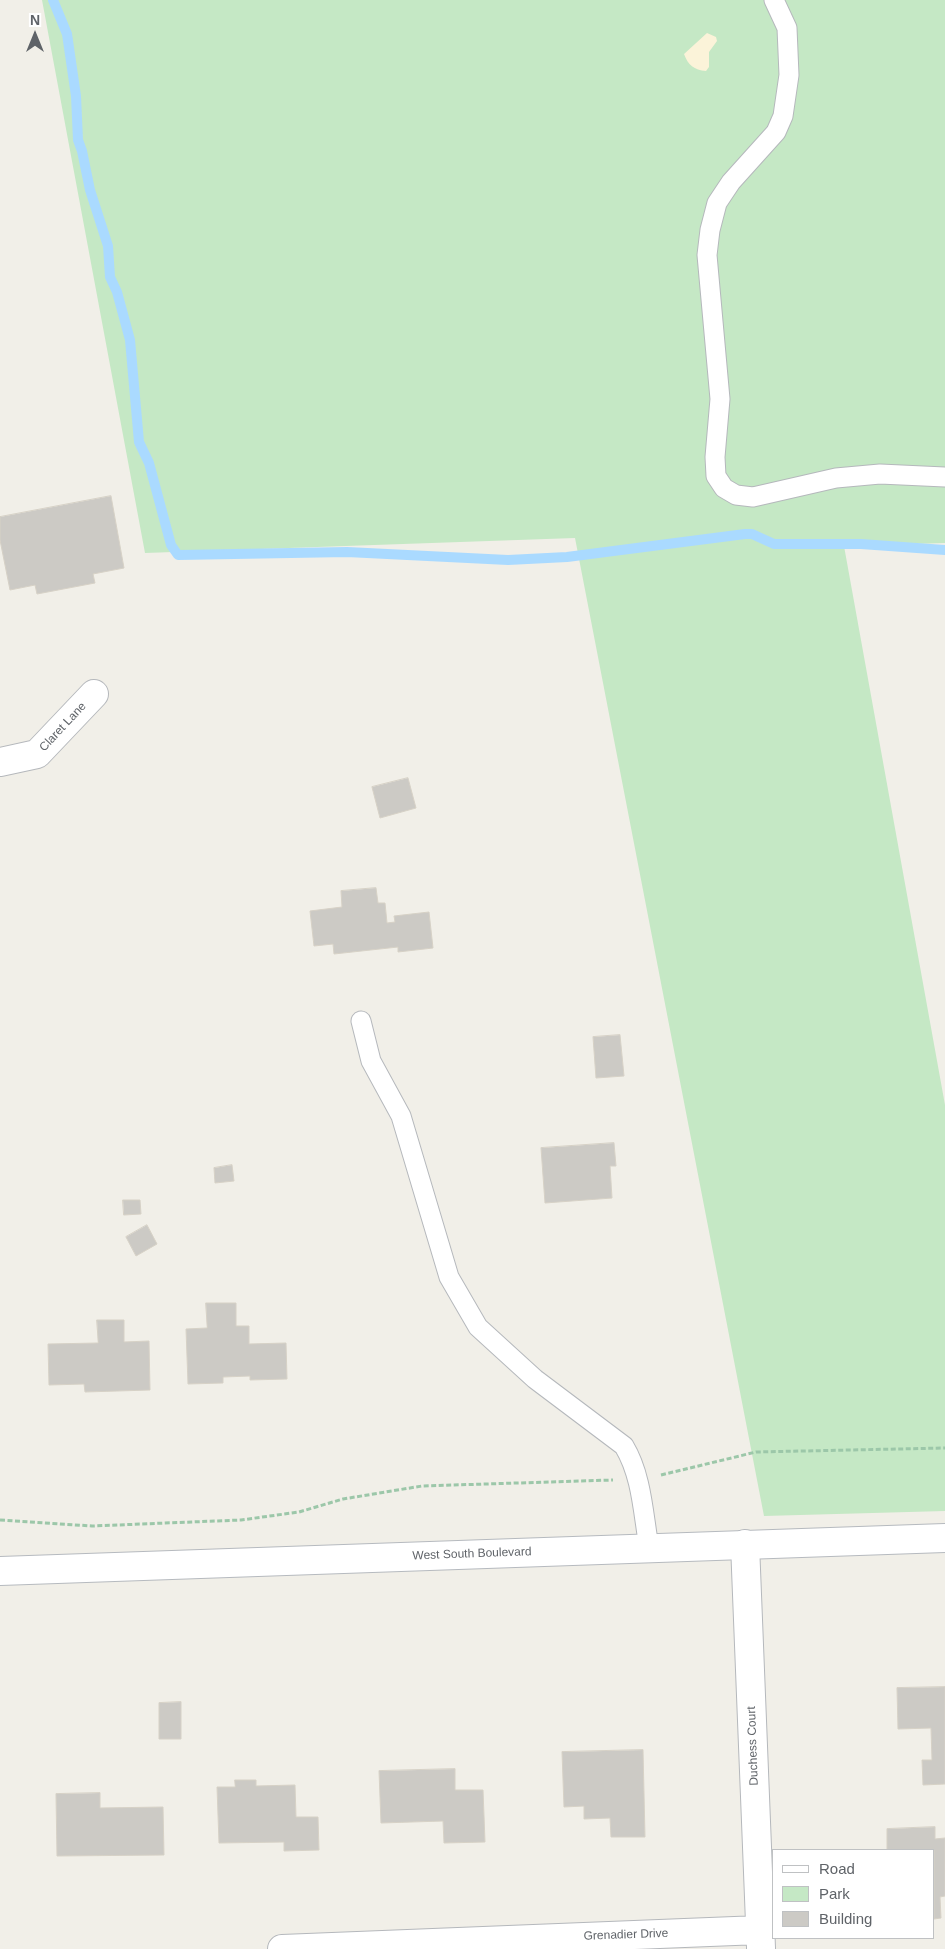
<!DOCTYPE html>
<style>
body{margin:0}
#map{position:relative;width:945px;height:1949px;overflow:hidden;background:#f1efe8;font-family:Arial,sans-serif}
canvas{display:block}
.legend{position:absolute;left:772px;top:1849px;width:162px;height:90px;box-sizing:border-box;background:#fff;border:1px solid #bfc1c3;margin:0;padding:6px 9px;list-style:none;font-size:15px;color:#5f6368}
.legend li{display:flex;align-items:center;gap:10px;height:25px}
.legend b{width:25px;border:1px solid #bfc1c3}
.north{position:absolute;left:10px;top:10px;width:50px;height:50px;-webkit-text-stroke:4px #fff;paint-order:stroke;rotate:0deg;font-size:14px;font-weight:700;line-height:20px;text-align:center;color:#5f6368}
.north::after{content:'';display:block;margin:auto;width:18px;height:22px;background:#5f6368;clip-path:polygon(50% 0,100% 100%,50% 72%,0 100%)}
</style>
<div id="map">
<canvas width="945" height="1949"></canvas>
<ul class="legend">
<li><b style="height:6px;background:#fff"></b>Road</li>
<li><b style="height:14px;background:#c5e8c5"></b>Park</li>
<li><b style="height:14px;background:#cccac5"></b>Building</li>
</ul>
<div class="north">N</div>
</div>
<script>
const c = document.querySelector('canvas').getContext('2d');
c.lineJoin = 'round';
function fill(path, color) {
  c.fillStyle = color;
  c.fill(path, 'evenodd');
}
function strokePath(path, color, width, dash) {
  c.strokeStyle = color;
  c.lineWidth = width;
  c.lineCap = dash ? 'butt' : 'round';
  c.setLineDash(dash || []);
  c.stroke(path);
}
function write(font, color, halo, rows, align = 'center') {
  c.font = font + ' Arial,sans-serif';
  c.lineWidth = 5;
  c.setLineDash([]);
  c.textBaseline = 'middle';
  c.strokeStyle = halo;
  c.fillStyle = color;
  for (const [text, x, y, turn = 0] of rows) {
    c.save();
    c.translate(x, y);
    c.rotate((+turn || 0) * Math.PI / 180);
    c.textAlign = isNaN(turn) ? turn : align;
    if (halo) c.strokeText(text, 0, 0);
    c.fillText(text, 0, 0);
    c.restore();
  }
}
fill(new Path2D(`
 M42 0H945V543L844 546 945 1105V1511L764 1516 575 538 145 553Z`), '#c5e8c5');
fill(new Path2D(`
 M707 33 716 37 717 41 709 52V67L706 71C694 70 688 65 684 54Z`), '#fbf3d9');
strokePath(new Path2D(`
 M53 0 67 34 76 96 78 140 82 151 90 190 108 246 110 277 117 292 130 340 139 442 149 463 171 545 178 555 347 552 508 560 567 557 745 534H752L774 544H861L945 550`), '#aadaff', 10);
const building = new Path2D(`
 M111 496 124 568 93 574 95 583 37 594 35 585 10 590 0 540V517Z
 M408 778 416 808 380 818 372 787Z
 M376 888 378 903H385L387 923 395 922 394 916 429 912 433 948 398 952V947L334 954 333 944 314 946 310 911 342 907 341 891Z
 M620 1035 624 1076 596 1078 593 1037Z
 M614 1143 616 1166H610L612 1198 545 1203 541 1148Z
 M232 1165 234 1181 215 1183 214 1168Z
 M123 1200H140L141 1214 124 1215Z
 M147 1225 157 1244 136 1256 126 1237Z
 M206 1303H236V1326H249V1344L286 1343 287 1379 250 1380V1376L223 1377V1383L188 1384 186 1329 207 1328Z
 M97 1320H124V1342L149 1341 150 1390 85 1392 84 1384 49 1385 48 1344 98 1343Z
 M945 1687V1784L923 1785 922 1760H932L931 1728 898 1729 897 1688Z
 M181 1702V1739H159V1703Z
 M643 1750 645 1837H611L610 1818 584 1819V1806L564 1807 562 1752Z
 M455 1769V1790H483L485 1842 444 1843 443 1821 381 1823 379 1771Z
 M235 1780H256V1786L295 1785 296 1817H318L319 1850 284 1851V1842L219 1843 217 1787H235Z
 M100 1793V1808L163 1807 164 1855 57 1856 56 1794Z
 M935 1827V1839L945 1838V1896L940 1897 941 1918 934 1919V1850H887V1829Z`);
fill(building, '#cccac5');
strokePath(building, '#d6d1c6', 1);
const lane = new Path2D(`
 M774 0 787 28 789 75 783 116 776 132 731 182 717 203 710 230 707 255 720 399 715 457 716 476 724 488 736 495 753 497 836 478 880 474 945 477
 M361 1021 371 1061 401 1116 449 1277 478 1327 535 1379 624 1446C642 1476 643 1513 649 1547`);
const street = new Path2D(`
 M0 762 37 754 94 694
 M745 1544 761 1948
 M282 1949 760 1930`);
const secondary = new Path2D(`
 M0 1571 945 1538`);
strokePath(lane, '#b5b8bc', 21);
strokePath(street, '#b5b8bc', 30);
strokePath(secondary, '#b6babf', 30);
strokePath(new Path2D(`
 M661 1475 756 1452 945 1448
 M0 1520 92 1526 241 1520 299 1512 343 1499 422 1486 613 1480`), '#9cc7a9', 3, [5, 2.5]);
strokePath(lane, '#fff', 19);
strokePath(street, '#fff', 28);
strokePath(secondary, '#fff', 28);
write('12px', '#5f6368', '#fff', [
 ["Claret Lane",63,727,-47],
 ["West South Boulevard",472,1554,-2],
 ["Duchess Court",753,1746,-92],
 ["Grenadier Drive",626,1935,-2]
]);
</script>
